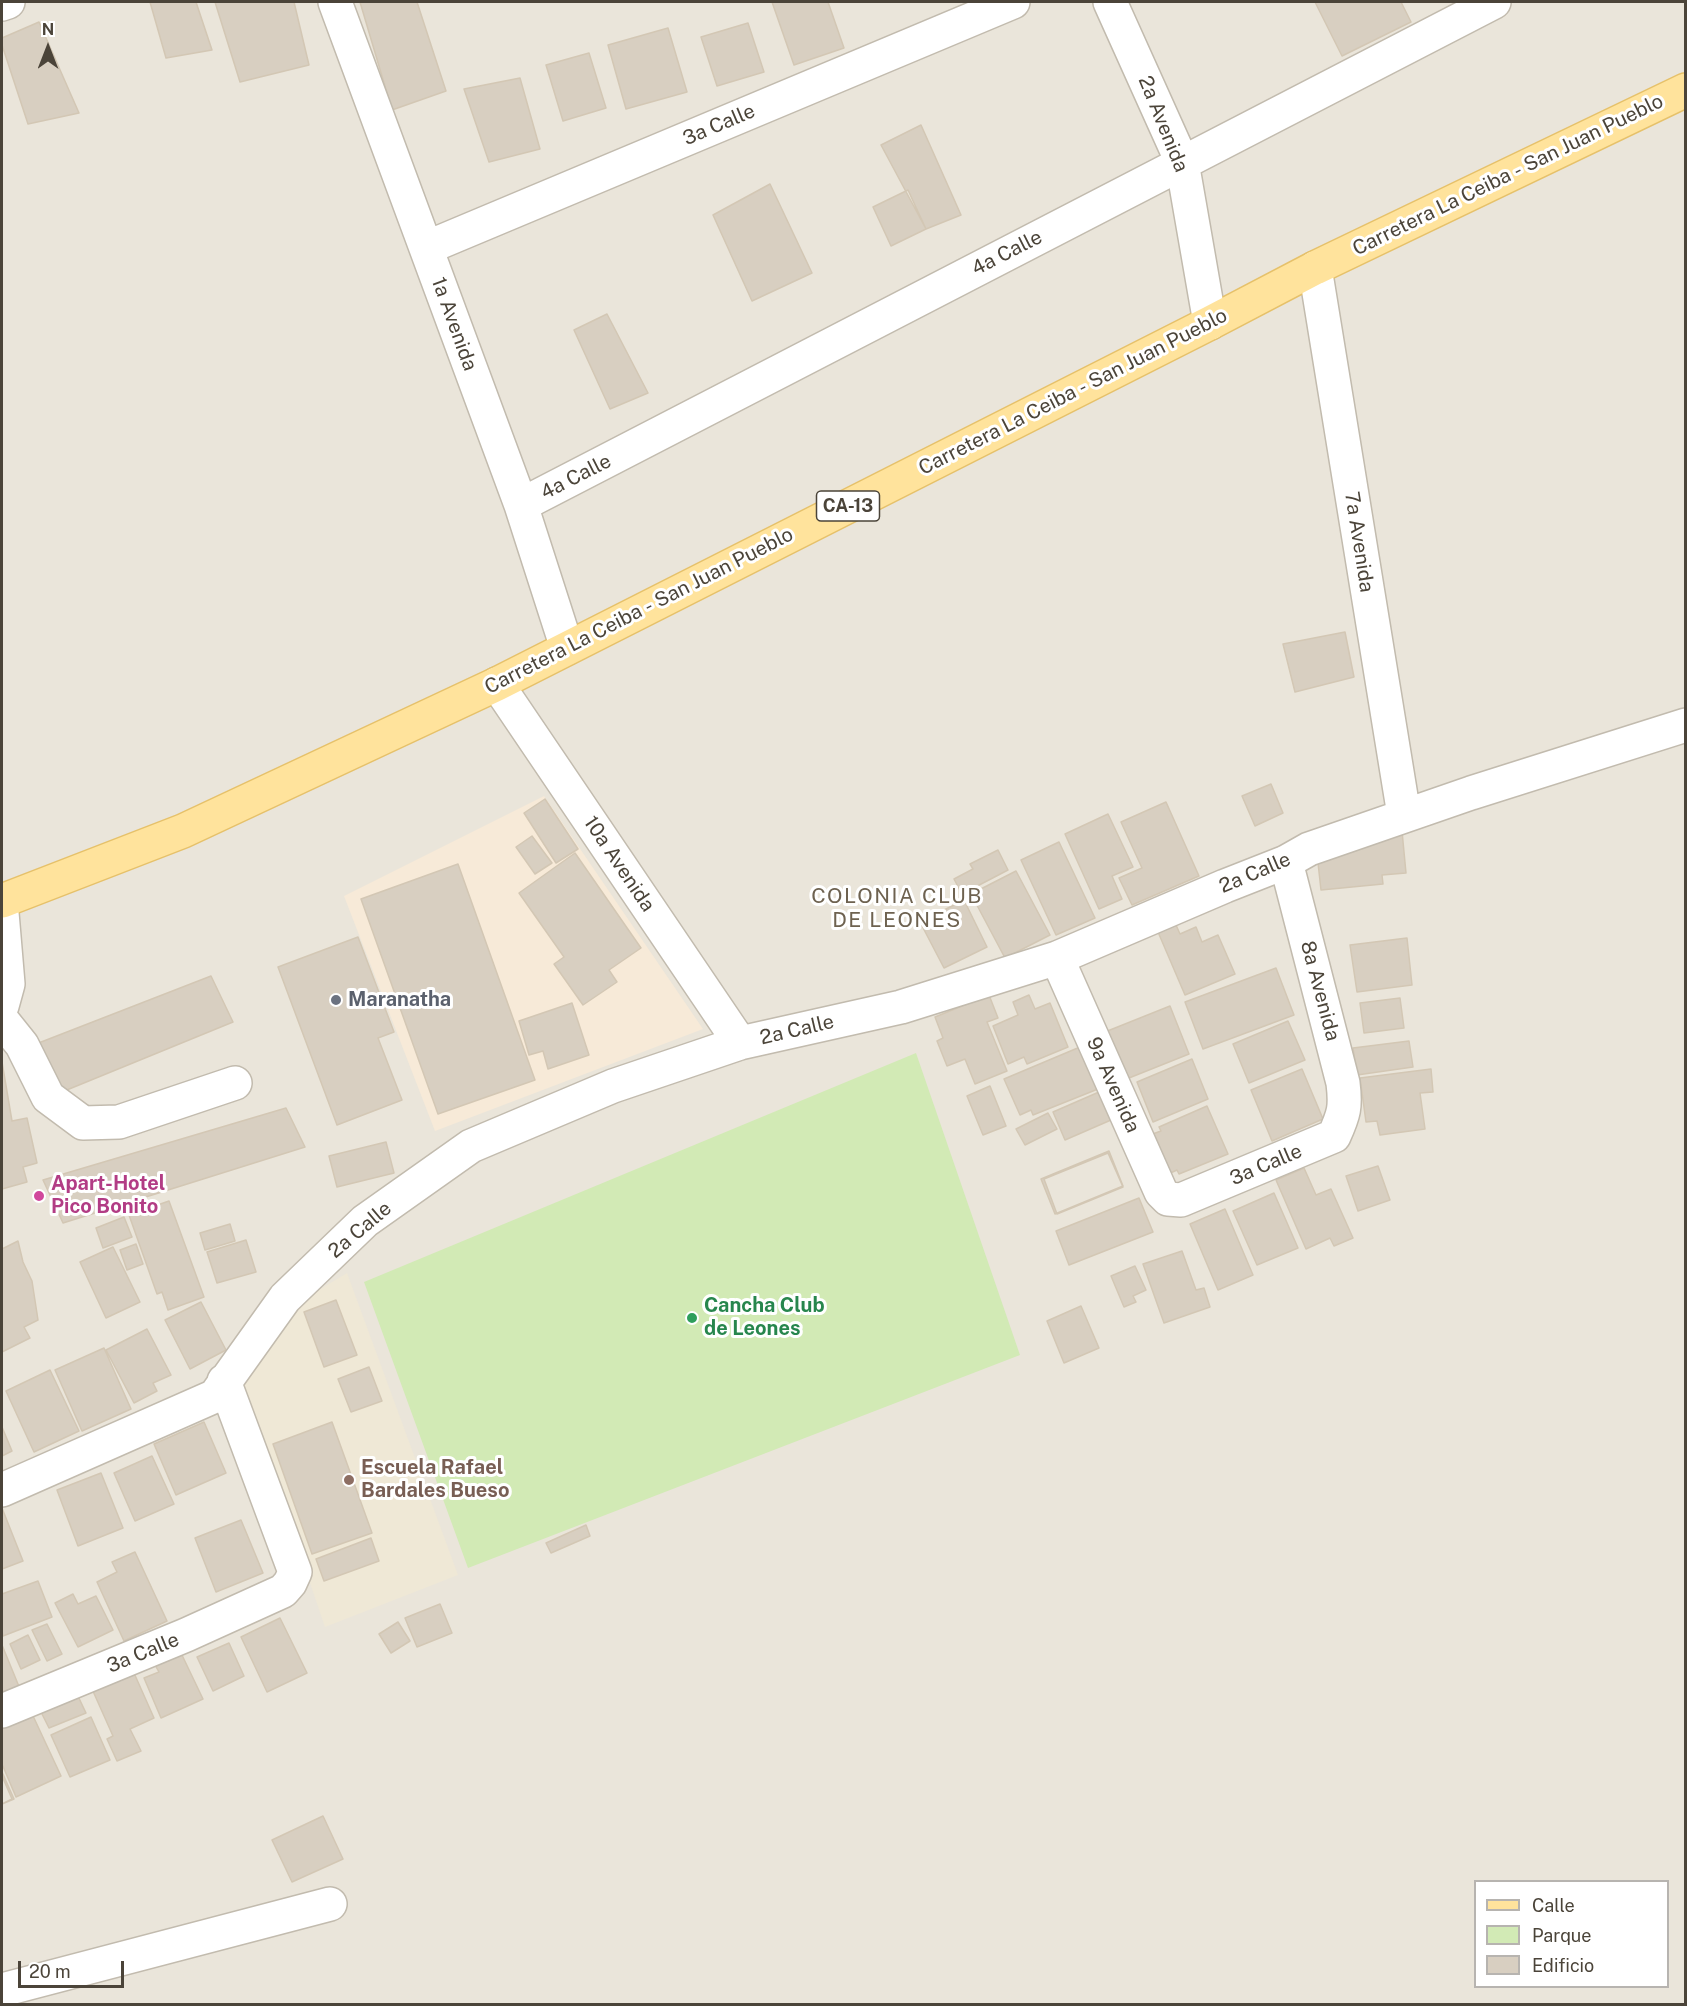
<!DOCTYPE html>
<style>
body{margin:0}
#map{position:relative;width:1687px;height:2006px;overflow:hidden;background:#f6f3ec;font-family:"Public Sans",sans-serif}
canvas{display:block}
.frame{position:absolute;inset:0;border:3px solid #4b4439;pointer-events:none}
.legend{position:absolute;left:1474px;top:1880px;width:195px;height:108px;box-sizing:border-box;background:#fff;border:2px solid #b7b4b0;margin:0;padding:8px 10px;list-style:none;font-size:18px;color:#4b4439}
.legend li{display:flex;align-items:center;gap:12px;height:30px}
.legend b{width:30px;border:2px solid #b7b4b0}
.north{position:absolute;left:18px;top:18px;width:60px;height:60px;-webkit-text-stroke:4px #fff;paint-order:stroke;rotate:0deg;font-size:16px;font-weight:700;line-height:24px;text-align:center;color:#4b4439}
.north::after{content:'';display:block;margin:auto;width:21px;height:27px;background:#4b4439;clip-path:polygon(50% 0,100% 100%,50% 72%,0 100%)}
.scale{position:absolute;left:18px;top:1961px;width:106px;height:27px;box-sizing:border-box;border:3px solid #4b4439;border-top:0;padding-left:8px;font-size:18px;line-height:21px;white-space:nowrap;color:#4b4439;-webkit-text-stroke:4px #fff;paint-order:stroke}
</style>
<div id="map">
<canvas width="1687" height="2006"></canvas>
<div class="frame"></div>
<ul class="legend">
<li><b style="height:8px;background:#ffe39c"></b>Calle</li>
<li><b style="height:16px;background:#d2eab5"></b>Parque</li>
<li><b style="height:16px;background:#d8cfc1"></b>Edificio</li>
</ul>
<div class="north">N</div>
<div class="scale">20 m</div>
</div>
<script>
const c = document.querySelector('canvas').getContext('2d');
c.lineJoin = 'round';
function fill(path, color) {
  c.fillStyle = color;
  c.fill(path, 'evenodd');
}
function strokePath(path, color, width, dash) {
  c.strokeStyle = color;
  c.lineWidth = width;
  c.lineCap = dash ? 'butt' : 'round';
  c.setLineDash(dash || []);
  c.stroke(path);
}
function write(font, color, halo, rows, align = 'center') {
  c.font = font + ' "Public Sans",sans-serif';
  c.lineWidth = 6;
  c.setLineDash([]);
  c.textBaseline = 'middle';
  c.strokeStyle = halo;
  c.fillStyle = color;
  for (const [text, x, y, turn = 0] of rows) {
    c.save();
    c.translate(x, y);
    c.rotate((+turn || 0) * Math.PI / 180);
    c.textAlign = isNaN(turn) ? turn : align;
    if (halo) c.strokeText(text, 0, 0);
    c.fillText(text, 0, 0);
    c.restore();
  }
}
fill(new Path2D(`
 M2 2H1685V2004H2ZM1476 1882H1668V1986H1476Z`), '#eae5da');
fill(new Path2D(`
 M544 796 703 1029 435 1131 344 896Z`), '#f7ead8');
fill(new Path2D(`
 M347 1273 458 1575 325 1627 243 1386 304 1299Z`), '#efe8d6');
fill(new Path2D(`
 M916 1053 1020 1355 468 1568 364 1282Z`), '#d2eab5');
const building = new Path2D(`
 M150 2H196L212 50 166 58Z
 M215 2H294L309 65 240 82Z
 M360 2H417L446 91 392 110Z
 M772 2H828L844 48 794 65Z
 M1315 2H1401L1411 22 1342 56Z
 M39 22 79 113 28 124 2 45V38Z
 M748 23 764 72 717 86 701 37Z
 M668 28 687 92 626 109 608 45Z
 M589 53 606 108 563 121 546 65Z
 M520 78 540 149 489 162 464 89Z
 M921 125 961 215 926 229 881 145Z
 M770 184 812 273 752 301 713 215Z
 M908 190 926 229 891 246 873 207Z
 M607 314 648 393 610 409 574 330Z
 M1345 632 1354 677 1295 692 1283 644Z
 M1271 784 1283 813 1255 826 1242 796Z
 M545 799 578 849 556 863 524 813Z
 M1166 802 1199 876 1132 905 1119 878 1142 868 1121 822Z
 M1108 814 1133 867 1112 876 1122 899 1099 909 1065 834Z
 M1402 831 1406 873 1382 875 1383 884 1321 890 1317 854Z
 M532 836 552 863 535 874 516 847Z
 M1059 842 1095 918 1056 935 1021 860Z
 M998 850 1008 870 962 894 954 879 973 869 970 864Z
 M575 853 641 948 609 970 617 982 583 1005 554 964 564 957 519 893Z
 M458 864 535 1080 438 1114 361 899Z
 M1016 871 1050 935 1005 958 971 894Z
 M964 900 987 947 944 968 920 922Z
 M1176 925 1180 934 1196 927 1202 942 1218 935 1235 974 1185 995 1158 932Z
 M358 937 394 1032 378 1038 402 1100 337 1125 278 967Z
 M1407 938 1412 985 1357 992 1350 945Z
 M1276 968 1294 1015 1203 1049 1185 1002Z
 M211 976 233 1022 57 1094 36 1044Z
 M989 995 998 1018 987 1022 1007 1071 975 1084 965 1059 947 1066 937 1041 943 1038 935 1017Z
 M1029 995 1035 1009 1050 1003 1068 1047 1027 1064 1024 1057 1008 1064 993 1026 1018 1015 1013 1002Z
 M1400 998 1404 1028 1364 1033 1360 1003Z
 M572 1003 589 1055 548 1069 543 1051 529 1055 519 1021Z
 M1170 1006 1189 1054 1124 1080 1105 1032Z
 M1288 1021 1305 1060 1249 1083 1233 1044Z
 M1409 1041 1413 1067 1357 1075 1353 1048Z
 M1080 1047 1098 1089 1033 1115 1031 1110 1020 1115 1004 1079Z
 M1192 1059 1208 1099 1153 1122 1137 1082Z
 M2 1062 12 1121 27 1118 37 1163 23 1167 27 1182 2 1189Z
 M1302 1069 1323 1119 1272 1141 1251 1090Z
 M1431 1069 1433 1092 1420 1093 1425 1129 1380 1135 1377 1121 1366 1122 1360 1078Z
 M990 1086 1006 1126 983 1135 967 1096Z
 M1099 1092 1111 1120 1065 1140 1053 1112Z
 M1207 1106 1228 1154 1179 1174 1177 1170 1166 1175 1150 1135 1161 1131 1159 1127Z
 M286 1108 305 1147 63 1223 43 1180Z
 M1048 1113 1057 1129 1025 1145 1016 1129Z
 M386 1142 394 1173 337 1187 329 1156Z
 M1109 1151 1123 1186 1055 1214 1041 1179Z
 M1108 1153 1123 1187 1057 1214 1044 1179Z
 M1378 1166 1390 1200 1358 1211 1346 1176Z
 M1304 1168 1316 1195 1331 1189 1353 1238 1334 1246 1330 1238 1306 1249 1276 1180Z
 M1274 1193 1298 1248 1257 1265 1233 1211Z
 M1139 1198 1153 1232 1069 1265 1056 1231Z
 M169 1201 204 1297 168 1310 162 1292 157 1294 129 1215Z
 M1225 1209 1253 1275 1218 1290 1190 1224Z
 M124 1217 132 1237 103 1248 96 1228Z
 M230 1224 235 1241 205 1250 200 1233Z
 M246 1240 256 1272 217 1283 207 1252Z
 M18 1241 23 1262 32 1281 38 1320 24 1327 30 1338 2 1352V1249Z
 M136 1244 143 1264 127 1270 120 1250Z
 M113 1247 140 1302 106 1318 80 1262Z
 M1182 1251 1196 1290 1204 1288 1210 1307 1164 1323 1143 1264Z
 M1135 1266 1146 1290 1133 1296 1136 1302 1124 1307 1111 1276Z
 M336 1300 357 1355 324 1367 304 1312Z
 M201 1302 226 1350 190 1369 165 1320Z
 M1081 1306 1099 1348 1064 1363 1047 1321Z
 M147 1329 171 1375 153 1383 157 1391 134 1403 106 1350Z
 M104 1348 131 1409 82 1431 55 1370Z
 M369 1367 382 1401 351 1412 338 1379Z
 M50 1370 79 1431 34 1452 6 1391Z
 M204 1422 226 1473 176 1495 154 1444Z
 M332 1422 372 1533 312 1554 273 1444Z
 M2 1427 12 1451 2 1456Z
 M152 1456 174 1504 135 1521 114 1473Z
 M101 1473 123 1528 78 1546 57 1490Z
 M2 1508 23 1561 2 1569Z
 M241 1520 263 1573 216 1592 195 1538Z
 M586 1525 590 1536 551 1553 546 1543Z
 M371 1538 379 1561 324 1581 316 1559Z
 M135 1552 167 1621 124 1641 97 1582 117 1572 112 1562Z
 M38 1581 52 1617 3 1636 2 1631V1594Z
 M73 1594 78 1604 96 1596 113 1630 78 1647 55 1603Z
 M440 1604 452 1633 417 1647 405 1618Z
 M280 1618 307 1673 267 1692 241 1637Z
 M398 1622 410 1641 391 1653 379 1634Z
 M47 1624 62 1654 47 1661 32 1630Z
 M28 1635 40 1660 21 1669 10 1644Z
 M229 1643 244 1676 213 1691 197 1657Z
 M2 1645 20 1689 2 1697Z
 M181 1653 203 1699 161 1718 144 1678 159 1672 155 1665Z
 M134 1673 154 1718 130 1729 141 1751 117 1761 107 1739 113 1736 88 1680Z
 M77 1694 86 1713 49 1728 40 1710Z
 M27 1703 61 1776 16 1797 2 1764V1715Z
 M91 1717 110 1760 70 1777 51 1735Z
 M2 1772 14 1799 2 1804Z
 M2 1776 12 1799 2 1804Z
 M323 1816 343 1859 292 1882 272 1840Z`);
fill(building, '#d8cfc1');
strokePath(building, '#d3c7b4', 1.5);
const minor = new Path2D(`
 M335 2 521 505 567 648
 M1110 2 1182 162 1210 323
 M2 4 8 2
 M426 248 1013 2
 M1315 268 1404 815
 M521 505 1494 2
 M497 684 740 1043
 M2 913 8 984 2 1006
 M1057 958 1161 1192 1168 1199 1181 1200 1334 1136C1344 1114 1346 1107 1343 1083L1286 862
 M2 1020 22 1045 48 1097 83 1123 119 1122 235 1083
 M2 1490 215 1396 285 1298 365 1221 471 1146 613 1086 740 1043 901 1007 1057 958 1225 886 1286 862 1309 849 1471 793 1686 725
 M2 1711 186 1635 283 1591 290 1583 295 1572 224 1381
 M2 1990 330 1904`);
const major = new Path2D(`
 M2 901 183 831 497 684 1210 323 1315 268 1686 90`);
strokePath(minor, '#c2bbae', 36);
strokePath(major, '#e6c16a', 36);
strokePath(minor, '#fff', 33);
strokePath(major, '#ffe39c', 33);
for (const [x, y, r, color] of [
 [336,1000,6,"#6b7280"],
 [39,1196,6,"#d1479c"],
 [692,1318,6,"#2e9e5b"],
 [349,1480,6,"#8d6e63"]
]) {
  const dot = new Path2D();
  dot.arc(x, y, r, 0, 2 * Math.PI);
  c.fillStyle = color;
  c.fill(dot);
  strokePath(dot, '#fff', 2);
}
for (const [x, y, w] of [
 [848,506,63]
]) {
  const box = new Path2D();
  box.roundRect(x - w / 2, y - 15, w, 30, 4.5);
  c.fillStyle = '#fff';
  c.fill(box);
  strokePath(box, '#4b4439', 1.5);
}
write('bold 18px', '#4b4439', null, [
 ["CA-13",848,506]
]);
write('20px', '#4b4439', '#fff', [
 ["2a Avenida",1163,124,68],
 ["3a Calle",719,125,-23],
 ["Carretera La Ceiba - San Juan Pueblo",1508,175,-26],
 ["4a Calle",1007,253,-27],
 ["1a Avenida",454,324,70],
 ["Carretera La Ceiba - San Juan Pueblo",1073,392,-27],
 ["4a Calle",576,477,-27],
 ["7a Avenida",1359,542,81],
 ["Carretera La Ceiba - San Juan Pueblo",639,611,-27],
 ["10a Avenida",619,864,56],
 ["2a Calle",1255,873,-23],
 ["8a Avenida",1320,991,75],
 ["2a Calle",797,1030,-13],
 ["9a Avenida",1113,1085,66],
 ["3a Calle",1266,1165,-23],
 ["2a Calle",360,1230,-40],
 ["3a Calle",143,1653,-22]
]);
write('bold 20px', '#5b616d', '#fff', [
 ["Maranatha",348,1000]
], 'left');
write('bold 20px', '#b23c85', '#fff', [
 ["Apart-Hotel",51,1184],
 ["Pico Bonito",51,1207]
], 'left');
write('bold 20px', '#27864d', '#fff', [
 ["Cancha Club",704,1306],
 ["de Leones",704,1329]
], 'left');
write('bold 20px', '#785e54', '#fff', [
 ["Escuela Rafael",361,1468],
 ["Bardales Bueso",361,1491]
], 'left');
c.letterSpacing = '1.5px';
write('21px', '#6e6250', '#fff', [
 ["COLONIA CLUB",897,897],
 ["DE LEONES",897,921]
]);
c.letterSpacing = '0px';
</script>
